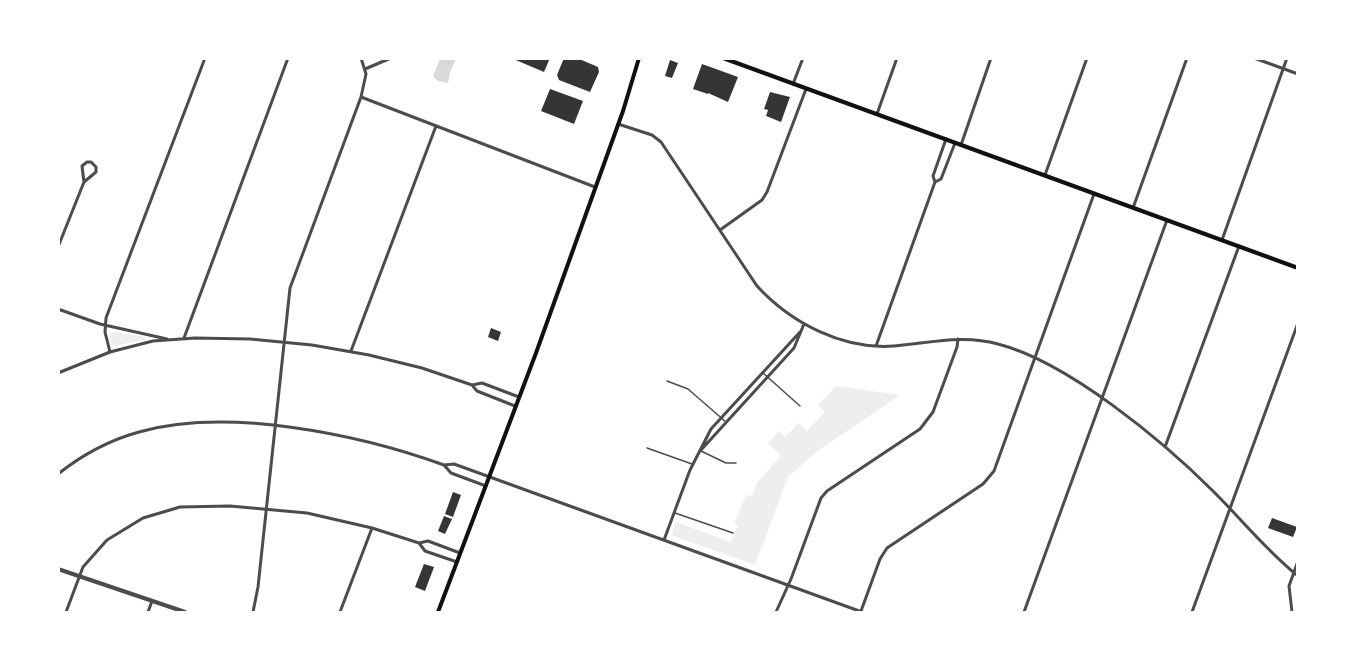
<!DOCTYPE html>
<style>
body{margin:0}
#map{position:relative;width:1356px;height:671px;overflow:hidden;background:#fff;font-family:Manrope,sans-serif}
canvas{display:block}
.frame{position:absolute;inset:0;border:60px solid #fff;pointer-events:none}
</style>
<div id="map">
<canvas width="1356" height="671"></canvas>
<div class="frame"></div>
</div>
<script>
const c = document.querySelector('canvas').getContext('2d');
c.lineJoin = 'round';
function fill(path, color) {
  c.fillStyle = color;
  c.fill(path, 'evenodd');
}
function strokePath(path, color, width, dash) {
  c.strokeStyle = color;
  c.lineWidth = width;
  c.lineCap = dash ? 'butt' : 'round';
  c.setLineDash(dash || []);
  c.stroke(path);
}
fill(new Path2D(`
 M115 332 145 337 146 339 115 346C110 344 108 338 111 333Z
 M836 386 900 395 815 453 788 477 755 565 671 535 676 522 731 542 738 526 734 524 746 495 752 496 757 483 781 456 768 443 779 431 785 437 799 423 807 431 825 412 818 405Z`), '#eee');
fill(new Path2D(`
 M440 59H456L450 72 448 83 438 81 433 76Z`), '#d9d9d9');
fill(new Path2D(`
 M511 58H550L544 72Z
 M564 58H577L598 67 599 72 590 92 559 80 557 75Z
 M670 60 678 63 672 78 665 76Z
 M702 64 738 77 728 102 708 93V94L693 89Z
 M550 89 583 101 574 124 541 111Z
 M770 92 790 97 781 122 766 116 768 110 764 109Z
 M491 328 501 332 498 341 488 337Z
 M453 492 461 495 453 517 445 514Z
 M444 516 452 519 445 534 438 531Z
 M1272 518 1297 527 1293 537 1268 528Z
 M424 564 434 567 425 591 415 587Z`), '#353535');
strokePath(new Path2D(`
 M763 373 800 406
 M667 381 688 389 726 422
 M647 448 692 464
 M701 451 726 463H736
 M675 513 733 533`), '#4c4c4c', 1.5);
strokePath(new Path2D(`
 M361 58 366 74 361 97 595 187
 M1254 58 1298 74
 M365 69 391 58
 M793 84 803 58
 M877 114 897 58
 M618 124 652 135 661 142 757 286C791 323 843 350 894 346 930 343 963 334 998 344 1068 362 1163 441 1214 492 1242 520 1267 551 1298 576
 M961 145 991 58
 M1045 175 1087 58
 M935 182 941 179 955 143
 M1133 208 1187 58
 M720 230 762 200 767 192 806 89
 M1222 240 1287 58
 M58 247 84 182 82 166 87 162H91L96 167V172L84 182
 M58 309 100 324 167 339
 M184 338 288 58
 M876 346 935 182 933 176 946 139
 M351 351 436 126
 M110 352 105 332 106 318 205 58
 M58 373 110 352 153 341 195 338 250 339 312 345 369 355 422 368 472 385 482 383 519 397
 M472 385 477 391 515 406
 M1165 447 1239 246
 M701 450 794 348 804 324
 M444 465 451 473 486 486
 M58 474C82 455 110 440 139 432 228 407 358 434 444 465L454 464 862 612
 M664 540 690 470 711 429 800 332
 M419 543 425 551 457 562
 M861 611 880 559 887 548 983 484 994 471 1094 194
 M66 612 83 567 107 540 143 518 180 507 230 506 307 513 372 528 419 543 428 541 460 553
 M148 612 152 601
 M253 612 258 587 290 288 361 97
 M340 612 372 528
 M776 612 791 579 821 498 827 491 920 429 933 412 957 347 958 339
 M1024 612 1167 220
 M1192 612 1298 323
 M1292 612 1289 586 1298 561`), '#4c4c4c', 3);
strokePath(new Path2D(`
 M58 569 185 612`), '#4c4c4c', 4);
strokePath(new Path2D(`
 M723 58 1298 268
 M438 612 536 353 623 111 639 58`), '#111', 4);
</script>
